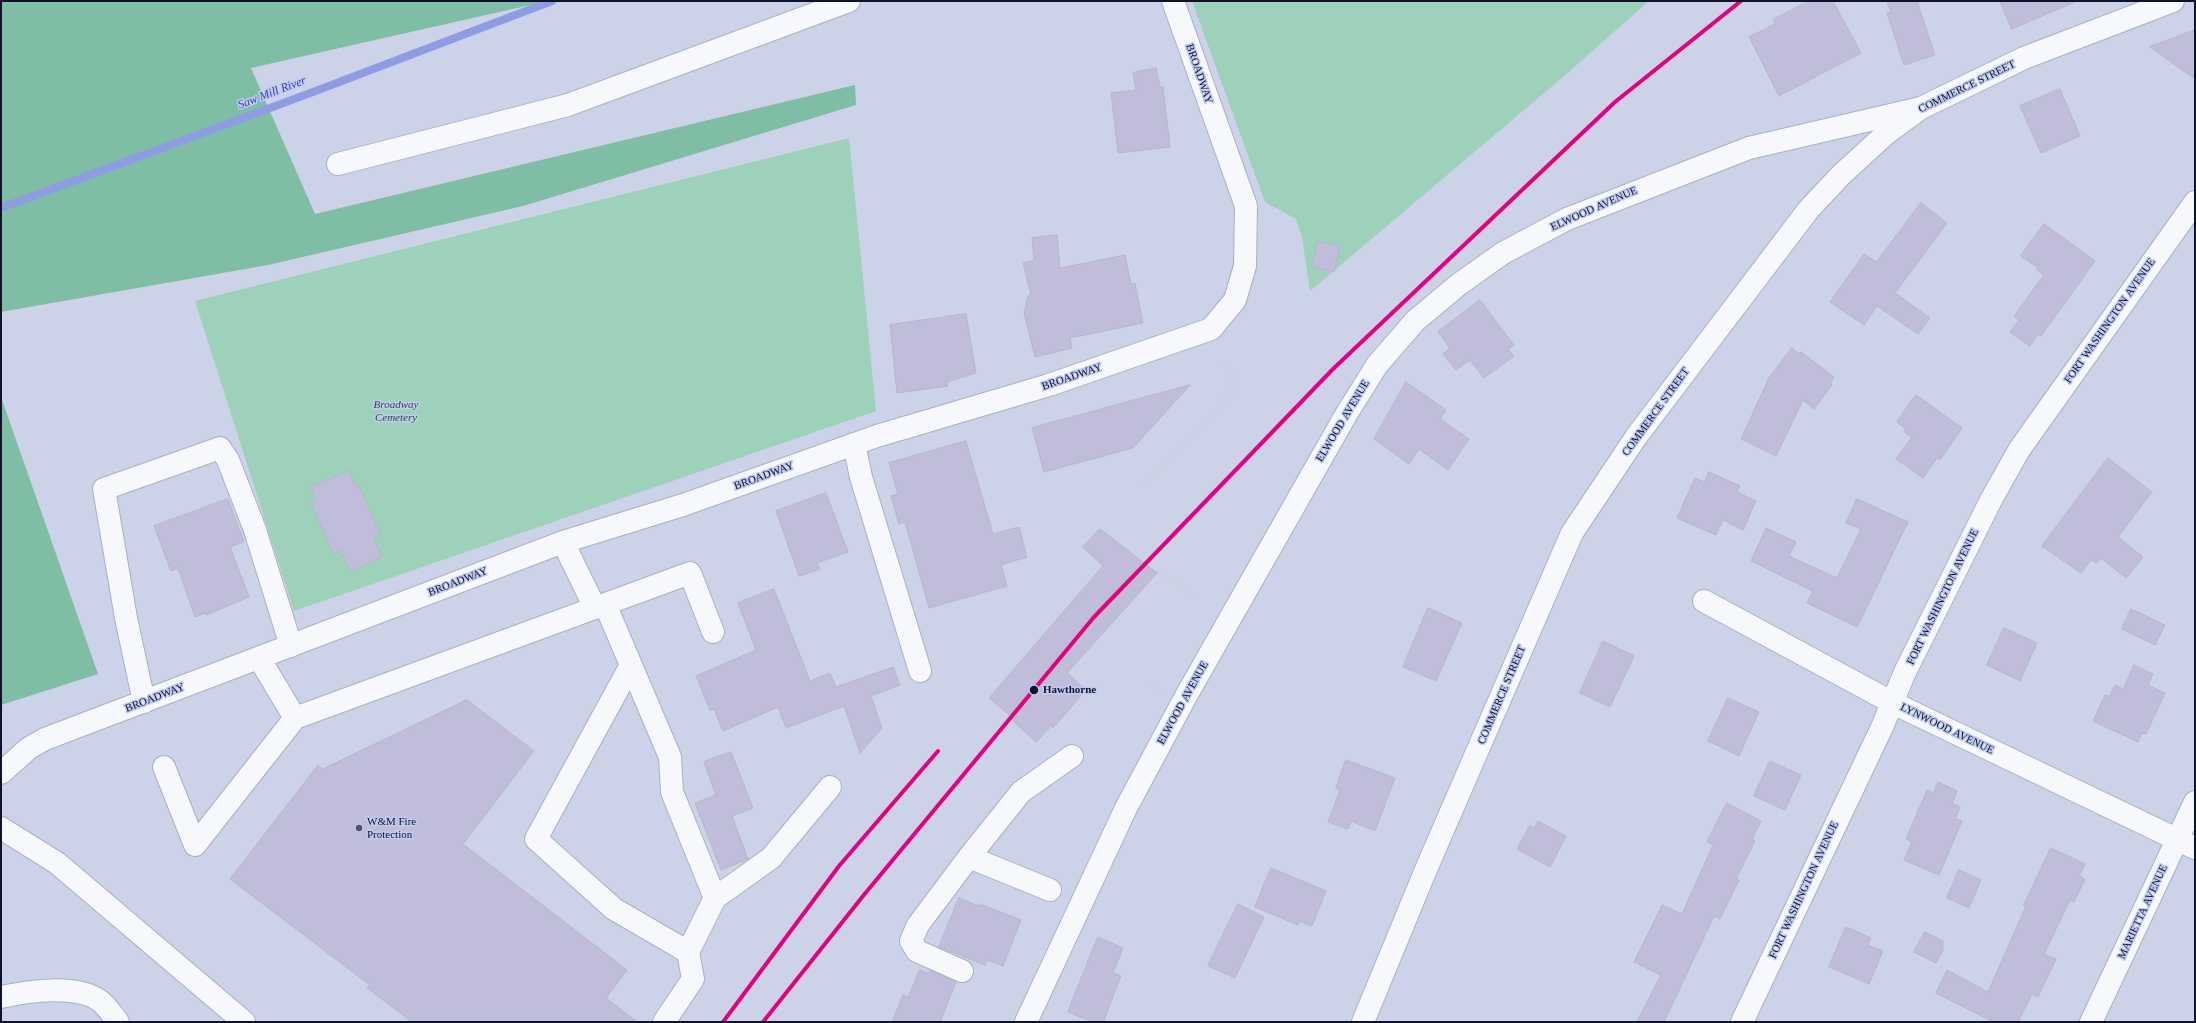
<!DOCTYPE html>
<style>
body{margin:0}
#map{position:relative;width:2196px;height:1023px;overflow:hidden;background:#ccd2e8;font-family:Georgia,serif}
canvas{display:block}
.frame{position:absolute;inset:0;border:2px solid #0e122a;pointer-events:none}
</style>
<div id="map">
<canvas width="2196" height="1023"></canvas>
<div class="frame"></div>
</div>
<script>
const c = document.querySelector('canvas').getContext('2d');
c.lineJoin = 'round';
function fill(path, color) {
  c.fillStyle = color;
  c.fill(path, 'evenodd');
}
function strokePath(path, color, width, dash) {
  c.strokeStyle = color;
  c.lineWidth = width;
  c.lineCap = dash ? 'butt' : 'round';
  c.setLineDash(dash || []);
  c.stroke(path);
}
function write(font, color, halo, rows, align = 'center') {
  c.font = font + ' Georgia,serif';
  c.lineWidth = 3;
  c.setLineDash([]);
  c.textBaseline = 'middle';
  c.strokeStyle = halo;
  c.fillStyle = color;
  for (const [text, x, y, turn = 0] of rows) {
    c.save();
    c.translate(x, y);
    c.rotate((+turn || 0) * Math.PI / 180);
    c.textAlign = isNaN(turn) ? turn : align;
    if (halo) c.strokeText(text, 0, 0);
    c.fillText(text, 0, 0);
    c.restore();
  }
}
fill(new Path2D(`
 M1192 1H1649L1563 77 1310 291 1302 237 1296 219 1265 202Z
 M849 138 876 411 294 611 195 301Z`), '#9dd1ba');
fill(new Path2D(`
 M1 1H548L251 68 315 214 855 85 856 105 523 206 268 265 1 312Z
 M1 397 98 674 1 705Z`), '#7fbea4');
strokePath(new Path2D(`
 M1 208 313 92 552 1`), '#8e9ce3', 8);
const building = new Path2D(`
 M1809 1H1833L1861 53 1779 96 1749 37 1775 24 1773 20Z
 M1887 1H1917L1935 55 1904 65 1887 13 1891 12Z
 M2000 1H2077L2012 29Z
 M2195 30V79L2150 47Z
 M1156 68 1160 87H1163L1170 147 1118 153 1111 93 1136 90 1133 73Z
 M2060 89 2080 136 2041 153 2020 106Z
 M1921 203 1947 223 1895 293 1930 318 1918 334 1877 306 1864 325 1830 302 1864 254 1876 262Z
 M2044 224 2095 261 2041 336 2038 334 2030 346 2010 332 2019 320 2014 316 2044 275 2037 270 2038 268 2021 256Z
 M1057 235 1060 268 1125 255 1131 284 1135 283 1143 323 1070 338 1072 348 1035 357 1024 313 1028 296 1031 295 1023 263 1034 260 1032 238Z
 M1318 241 1340 246 1334 272 1312 267Z
 M1480 300 1514 345 1508 349 1514 356 1484 378 1470 360 1456 370 1443 354 1450 348 1438 332Z
 M966 314 976 373 947 382 948 386 897 393 890 325Z
 M1792 348 1799 354 1801 352 1834 377 1830 383 1832 385 1814 409 1803 400 1776 456 1741 439 1769 378Z
 M1406 382 1446 410 1440 419 1469 439 1448 470 1419 449 1409 464 1374 439Z
 M1190 385 1133 448 1044 472 1032 428Z
 M1916 395 1962 428 1940 460 1937 458 1923 478 1896 459 1912 437 1904 432 1906 429 1897 422Z
 M966 441 993 534 1019 527 1027 557 1001 565 1007 586 929 608 905 522 899 524 891 496 898 494 889 463Z
 M2108 458 2152 492 2118 537 2143 557 2126 578 2101 558 2097 563 2091 560 2081 573 2042 546Z
 M349 471 355 486 358 484 380 534 373 536 382 557 350 571 341 551 333 554 311 503 316 500 311 487Z
 M1709 472 1740 486 1737 492 1756 501 1743 530 1723 520 1716 535 1677 518 1695 478 1704 482Z
 M826 493 848 552 817 563 820 569 799 576 776 511Z
 M228 499 244 542 230 547 249 597 206 615V613L195 617 178 568 171 571 154 526Z
 M1857 499 1908 522 1857 627 1807 603 1813 591 1751 561 1766 528 1796 542 1789 556 1837 578 1861 529 1846 523Z
 M1100 529 1157 573 1067 673 1086 690 1053 728 1051 726 1036 742 1012 720 1013 718 989 698 1103 566 1083 547Z
 M774 589 810 681 830 673 836 687 893 667 900 685 871 696 882 728 860 753 844 706 786 728 778 707 723 731 714 709 710 710 696 676 756 650 738 603Z
 M1428 608 1462 623 1436 681 1403 667Z
 M2131 609 2165 625 2155 645 2122 629Z
 M2004 628 2037 643 2020 681 1987 665Z
 M1603 641 1634 656 1610 707 1580 693Z
 M2134 665 2153 674 2148 685 2165 693 2146 734 2142 733 2138 742 2093 721 2105 695 2109 697 2115 685 2123 689Z
 M1728 698 1759 712 1739 756 1708 741Z
 M467 700 534 751 463 844 627 970 606 998 637 1022H412L367 988 370 985 230 879 318 765 322 769Z
 M731 752 753 808 732 816 748 859 721 870 695 803 716 795 704 762Z
 M1346 760 1395 778 1375 831 1351 821 1348 829 1328 822 1340 790 1336 788Z
 M1770 761 1801 775 1785 810 1754 796Z
 M1938 782 1957 791 1952 803 1960 807 1955 819 1962 821 1939 875 1904 860 1912 842 1906 839 1927 790 1933 793Z
 M1727 803 1761 821 1752 839 1755 841 1736 879 1739 880 1720 919 1714 916 1664 1022H1637L1661 975 1634 962 1662 905 1682 914 1713 845 1707 842Z
 M1538 821 1566 836 1550 867 1517 849 1530 825 1534 828Z
 M2051 848 2085 864 2079 876 2085 879 2074 902 2070 900 2044 954 2056 959 2038 997 2032 994 2018 1022H1993L1936 993 1947 970 1988 992 2026 906 2024 905Z
 M1271 868 1326 891 1312 926 1299 921 1298 925 1255 907Z
 M1959 870 1981 880 1969 908 1947 898Z
 M959 898 979 906 980 904 1021 920 1003 966 987 960 985 965 939 947Z
 M1238 904 1264 917 1235 978 1208 966Z
 M1846 927 1871 938 1868 945 1883 951 1869 984 1829 967Z
 M1925 932 1943 941V950L1936 963 1914 952Z
 M1098 937 1123 948 1113 973 1121 976 1103 1022H1093L1068 1012Z
 M920 970 928 974 930 970 956 982 940 1022H892L903 995 908 997Z`);
fill(building, '#bfbdd9');
strokePath(building, '#b6b5cc', 1);
const minor = new Path2D(`
 M338 164 568 105 849 1
 M854 444 861 477 920 671
 M563 542 595 608
 M1704 601 1893 703 2195 848
 M605 604 670 757 672 792 715 898 688 952 693 979 664 1022
 M631 665 536 839 614 909 688 952
 M144 702 126 618 104 489 220 448 228 460 255 530 291 646
 M295 718 690 573 713 632
 M164 767 195 845 295 718 259 658
 M1 773 29 748 45 739 563 542 683 505 877 436 1049 385 1211 329 1235 300 1245 266 1246 206 1173 1
 M969 857 1050 890
 M715 898 771 858 830 787
 M962 971 917 951 911 941 918 925 969 857 1021 792 1072 756
 M1 997C28 991 77 984 100 1001 107 1006 113 1016 118 1022
 M1363 1022 1427 867 1572 533 1636 437 1809 209 1842 174 1888 132 1921 108
 M1742 1022 1883 725 1905 672 1991 500 2019 450 2195 202
 M2091 1022 2195 802`);
const major = new Path2D(`
 M1 828 57 863 244 1022
 M1026 1022 1126 808 1186 696 1347 413 1377 365 1415 321 1458 285 1503 253 1567 219 1749 148 1921 108 2024 58 2173 1`);
strokePath(minor, '#a9afc5', 24);
strokePath(major, '#a9afc5', 24);
strokePath(new Path2D(`
 M1144 486 1238 385 1223 362
 M1160 570 1195 597
 M1149 684 1160 690`), '#cbcdd4', 2.5, [1, 3]);
strokePath(minor, '#f7f8fc', 22);
strokePath(major, '#f7f8fc', 22);
strokePath(new Path2D(`
 M723 1022 839 866 938 751
 M763 1022 863 896 1094 617 1333 369 1615 102 1741 1`), '#e5007d', 4);
for (const [x, y, r, color] of [
 [1034,690,5,"#0e122a"],
 [359,828,4,"#50556c"]
]) {
  const dot = new Path2D();
  dot.arc(x, y, r, 0, 2 * Math.PI);
  c.fillStyle = color;
  c.fill(dot);
  strokePath(dot, '#c0cbf4', 1.5);
}
write('11px', '#0e122a', '#c0cbf4', [
 ["BROADWAY",1199,74,71],
 ["COMMERCE STREET",1967,87,-26],
 ["ELWOOD AVENUE",1594,209,-24],
 ["FORT WASHINGTON AVENUE",2110,321,-55],
 ["BROADWAY",1072,377,-19],
 ["COMMERCE STREET",1656,412,-54],
 ["ELWOOD AVENUE",1343,421,-59],
 ["BROADWAY",764,476,-20],
 ["BROADWAY",458,582,-21],
 ["FORT WASHINGTON AVENUE",1943,597,-64],
 ["COMMERCE STREET",1502,695,-67],
 ["BROADWAY",155,698,-21],
 ["ELWOOD AVENUE",1183,703,-61],
 ["LYNWOOD AVENUE",1947,729,26],
 ["FORT WASHINGTON AVENUE",1804,890,-65],
 ["MARIETTA AVENUE",2143,912,-65]
]);
write('italic 11px', '#224e32', '#c0cbf4', [
 ["Broadway",396,405],
 ["Cemetery",396,418]
]);
write('bold 11px', '#0e122a', '#c0cbf4', [
 ["Hawthorne",1043,690]
], 'left');
write('11px', '#0e122a', '#c0cbf4', [
 ["W&M Fire",367,822],
 ["Protection",367,835]
], 'left');
write('italic 12px', '#373ea9', '#c0cbf4', [
 ["Saw Mill River",272,93,-21]
]);
</script>
